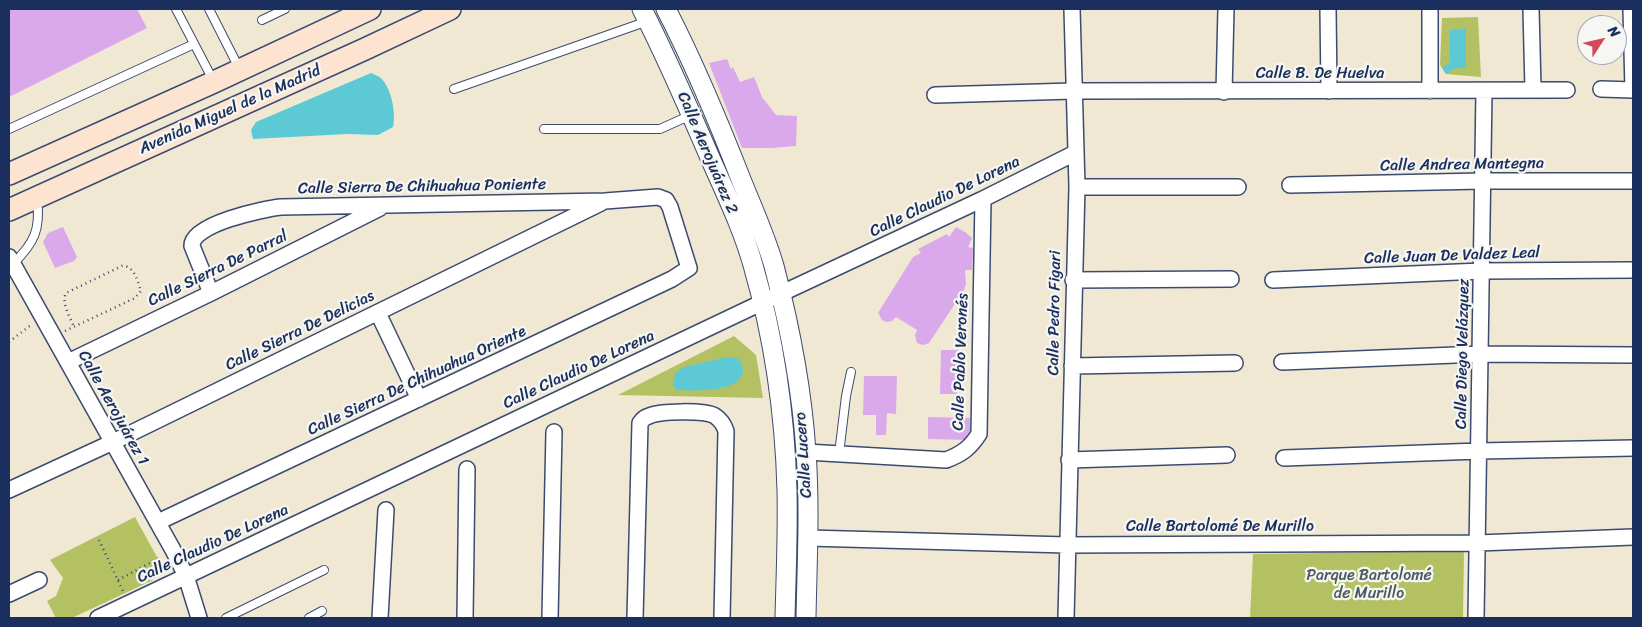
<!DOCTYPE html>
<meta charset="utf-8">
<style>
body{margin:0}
#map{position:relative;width:1642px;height:627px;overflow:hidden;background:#f1e8d3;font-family:Sriracha,sans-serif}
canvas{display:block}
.frame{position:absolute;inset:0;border:10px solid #1b2f5e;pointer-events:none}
.north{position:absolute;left:1577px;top:15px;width:50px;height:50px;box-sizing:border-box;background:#f6f6f2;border:1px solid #9ea6b7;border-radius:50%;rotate:55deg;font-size:14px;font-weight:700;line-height:20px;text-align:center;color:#1b2f5e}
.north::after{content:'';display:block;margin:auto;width:18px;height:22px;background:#d1495b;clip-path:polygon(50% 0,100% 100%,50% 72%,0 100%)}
</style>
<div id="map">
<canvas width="1642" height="627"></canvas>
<div class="frame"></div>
<div class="north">N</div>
</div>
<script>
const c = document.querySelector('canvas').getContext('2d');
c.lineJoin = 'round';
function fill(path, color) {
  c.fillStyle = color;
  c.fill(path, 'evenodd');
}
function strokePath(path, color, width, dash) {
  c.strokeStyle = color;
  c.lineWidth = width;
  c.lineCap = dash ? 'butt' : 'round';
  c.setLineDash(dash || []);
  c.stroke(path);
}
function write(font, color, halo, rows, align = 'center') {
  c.font = font + ' Sriracha,sans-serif';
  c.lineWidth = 4.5;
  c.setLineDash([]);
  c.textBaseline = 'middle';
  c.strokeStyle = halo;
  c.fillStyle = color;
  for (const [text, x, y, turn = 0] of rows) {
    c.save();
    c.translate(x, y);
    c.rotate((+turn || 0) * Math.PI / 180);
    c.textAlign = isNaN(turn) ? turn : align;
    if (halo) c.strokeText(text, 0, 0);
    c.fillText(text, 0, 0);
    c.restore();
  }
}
fill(new Path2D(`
 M1478 17 1481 77 1446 74 1440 65 1442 18Z
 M734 336 756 355 763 398 618 395Z
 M135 517 163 568 151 581 72 618H56L47 601 56 596 63 578 50 560Z
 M1464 551 1463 618H1250L1253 554Z`), '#b4c163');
fill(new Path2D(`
 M1466 28V67L1453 69 1446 74 1442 68 1450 62V30Z
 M371 73C375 75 379 76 382 79 392 91 396 113 393 127L378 135 347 134 253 139 251 130 256 122Z
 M728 357 739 359C759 393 696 391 677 390L673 385 675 373 684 367Z`), '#5dc9d5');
fill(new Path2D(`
 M9 9H137L147 28 9 97Z
 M727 59 731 69 733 67 740 82 754 77 762 97 776 115 797 116 796 146 772 148H742L709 63Z
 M63 227 77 257 74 261 55 268 43 242 48 233Z
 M956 227 965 232 972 238 968 247 973 248 972 270H965L966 284 964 290 935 334 929 343 923 345 917 343 915 335 917 330 896 317 892 321 886 322 882 320 878 313 913 257 921 253 918 249 947 234 949 237Z
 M941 350H958L957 394H940Z
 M864 376H897L896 414 887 413 886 435H876V415H863Z
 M928 417 970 418V440L928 439Z`), '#daa9ec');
const service = new Path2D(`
 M176 9 213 80
 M209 9 239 68
 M262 20 285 9
 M454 89 648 21
 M9 129 194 44
 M544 129H660L691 115
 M13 264C34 243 41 230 37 199
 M839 454 846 396 851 372
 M226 618 324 570
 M309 618 322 611`);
const minor = new Path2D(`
 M1328 9 1329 91
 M1531 9 1533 89
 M1631 9 1633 90
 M1601 89 1633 90
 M1430 91V9
 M1224 92 1226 9
 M935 95 1073 91 1567 90
 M1290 185 1482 181H1633
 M1077 187H1238
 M9 257 173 550 186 576 199 618
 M1073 280 1231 279
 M1273 280 1481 271 1633 270
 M378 313 419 399
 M68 362 211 293 380 208
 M1282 362 1480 354 1633 355
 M1072 366 1235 363
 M806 452 946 460C962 454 970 448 979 434L983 199
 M1284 458 1479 451 1633 448
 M1069 460 1227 455
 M9 490 113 442 601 203
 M158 522 672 279 689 268 670 207 666 200 658 197 605 201 281 207C263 209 191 224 192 246L211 293
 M808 538 1067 545 1478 543 1633 537
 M9 594 39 580
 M98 618 763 302 983 199 1075 153
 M380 618 386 510
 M465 618 467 469
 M550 618 554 432
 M635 618 640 423C642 420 645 417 649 416 660 411 704 410 715 416 721 420 724 425 726 431L722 618
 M1066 618 1077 187 1072 9
 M1476 618 1484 91`);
const tertiary = new Path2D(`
 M642 9C667 58 689 109 711 160 726 194 743 229 753 265 774 338 785 415 787 490 788 532 786 575 785 618
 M666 9C695 65 719 123 742 182 753 209 766 238 774 266 790 327 802 390 806 452 810 507 807 563 806 618`);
const secondary = new Path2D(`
 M9 174 214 82 370 9
 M9 210 365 49 450 9`);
strokePath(service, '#3b4b70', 10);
strokePath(minor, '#3b4b70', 18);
strokePath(tertiary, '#3b4b70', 21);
strokePath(secondary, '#3b4b70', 24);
strokePath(new Path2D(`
 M65 331 135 298 141 291C138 282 134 265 122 266L66 293C61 303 70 317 74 327
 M9 342 31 325
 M99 540 123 591
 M118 580 161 557`), '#3b4b70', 2.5, [1, 4]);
strokePath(service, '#fff', 8);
strokePath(minor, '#fff', 15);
strokePath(tertiary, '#fff', 19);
strokePath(secondary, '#fde4d1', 21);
write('16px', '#1b2f5e', '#f6f6f2', [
 ["Calle B. De Huelva",1320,74],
 ["Avenida Miguel de la Madrid",230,110,-24],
 ["Calle Aerojuárez 2",707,153,67],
 ["Calle Andrea Mantegna",1462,165,-1],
 ["Calle Sierra De Chihuahua Poniente",422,187,-1],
 ["Calle Claudio De Lorena",945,197,-26],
 ["Calle Juan De Valdez Leal",1452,256,-2],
 ["Calle Sierra De Parral",218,269,-26],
 ["Calle Pedro Figari",1055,313,-89],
 ["Calle Sierra De Delicias",300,331,-26],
 ["Calle Diego Velázquez",1463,354,-89],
 ["Calle Pablo Veronés",961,362,-88],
 ["Calle Claudio De Lorena",579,370,-25],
 ["Calle Sierra De Chihuahua Oriente",417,381,-25],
 ["Calle Aerojuárez 1",113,408,61],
 ["Calle Lucero",804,455,-94],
 ["Calle Bartolomé De Murillo",1220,527],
 ["Calle Claudio De Lorena",213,544,-25]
]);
write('16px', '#495b60', '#f6f6f2', [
 ["Parque Bartolomé",1369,576],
 ["de Murillo",1369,594]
]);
</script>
